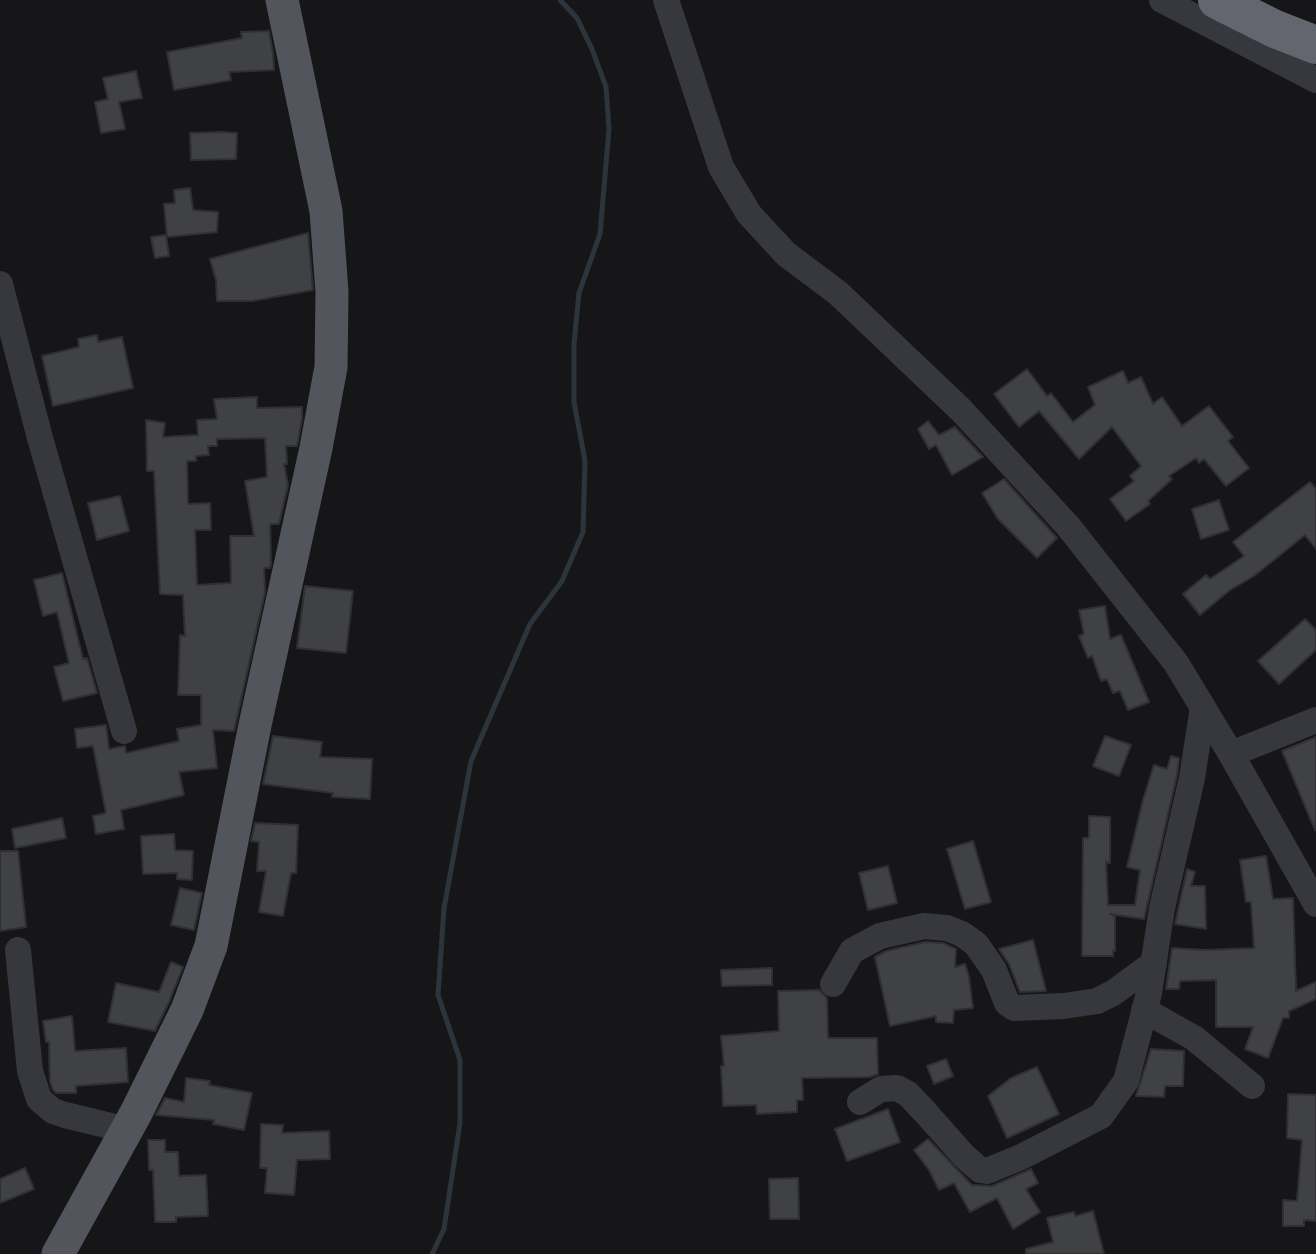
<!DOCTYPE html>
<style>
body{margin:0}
canvas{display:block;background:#161618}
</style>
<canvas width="1316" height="1254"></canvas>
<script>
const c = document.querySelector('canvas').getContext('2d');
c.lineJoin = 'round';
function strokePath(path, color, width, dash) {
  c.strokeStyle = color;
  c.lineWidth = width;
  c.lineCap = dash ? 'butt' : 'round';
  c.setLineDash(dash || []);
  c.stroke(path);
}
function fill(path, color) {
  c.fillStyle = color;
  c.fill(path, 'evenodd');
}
strokePath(new Path2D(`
 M432 1254 444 1229 460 1123V1060L438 995 444 908 471 761 530 624 562 581 583 532 585 461 574 402V344L579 293 600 234 609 129 606 87 592 49 577 18 560 0`), '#2c353c', 5);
const building = new Path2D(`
 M269 31 273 53 274 70 229 72 231 80 174 90 167 52 242 38 241 32Z
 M136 71 142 98 119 102 125 129 101 133 95 102 108 99 103 78Z
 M222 132 237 133 236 159 191 160 190 133Z
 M190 188 193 210 218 212 217 232 167 237 164 204 175 203 174 190Z
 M308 233 313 290 252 301H217L216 280 210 259Z
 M166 235 169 256 155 258 151 237Z
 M97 335 98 342 122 337 133 388 53 406 42 356 79 347 78 339Z
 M1027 369 1047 396 1051 393 1073 422 1095 405 1088 387 1123 371 1128 383 1141 377 1153 404 1162 397 1182 426 1209 406 1233 437 1228 441 1249 468 1226 486 1204 459 1199 463 1196 458 1169 476 1172 479 1148 501 1150 504 1126 521 1110 499 1134 481 1130 476 1141 466 1112 427 1079 459 1039 411 1019 427 994 394Z
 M257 397V408L302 407V419L297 446H286L287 464H284L288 485 279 524H270L271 564 270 568H264L265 592 234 731 213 730 217 768 179 772 184 795 121 810 124 829 96 834 93 816 106 813 93 746 77 748 75 729 106 725 109 749 125 746 126 753 179 741 177 729 201 725V695H178L180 635 185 636 183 595 160 594 154 471H147L146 420 165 423 163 437 198 435 197 420 217 419 214 399ZM265 438 267 477 245 481 254 536H230L231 583 197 585 195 530H211L210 503 188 504 187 461H196V456L209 455 208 446H217V439Z
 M928 421 939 435 955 427 983 457 952 475 936 445 929 449 918 429Z
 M1004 479 1057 538 1037 558 998 519 982 493Z
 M1310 482 1316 489V549L1305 535 1254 576 1230 590 1200 615 1183 594 1206 575 1210 579 1244 556 1233 542Z
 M120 496 129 531 97 540 88 503Z
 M1219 500 1229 530 1201 539 1192 509Z
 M62 573 83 659 87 658 97 693 63 701 54 667 69 663 57 612 43 616 34 580Z
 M305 586 353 591 346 653 297 648Z
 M1105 606 1110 639 1121 635 1149 702 1128 710 1120 691 1113 693 1107 679 1101 681 1092 656 1088 658 1079 636 1084 634 1079 610Z
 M1305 619 1316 630V650L1279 684 1258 661Z
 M273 736 322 742 320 757 372 759 370 799 332 797 333 793 263 784Z
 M1105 736 1131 745 1119 776 1093 766Z
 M1316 737V830H1315L1282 751Z
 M1171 756 1179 758 1177 775 1144 919 1110 914 1115 916V951H1113V956H1082L1083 838H1089V816L1110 817V863L1106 862 1108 905H1135L1140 870 1127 867 1143 800 1154 765 1167 769Z
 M62 818 66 838 15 848 12 829Z
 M255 823 298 825 296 873H291L283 916 259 912 266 871H257L259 842 251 841Z
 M174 834 175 850 193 851 192 880 177 879V873L143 874 141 836Z
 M973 841 991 902 965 909 947 849Z
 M0 851H18L26 927 0 931Z
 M1266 856 1273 899 1293 898 1296 991 1316 982V999L1289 1011V1018H1283L1268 1058 1245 1049 1253 1027H1216V980L1180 981 1179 989H1166L1172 948 1206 950 1254 948 1251 902H1246L1240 860Z
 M888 866 897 903 868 910 859 873Z
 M1187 869 1195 872 1191 886H1205L1206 929 1175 924Z
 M180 888 202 893 194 930 171 925Z
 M1033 940 1046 991 1020 992 1009 964 999 949Z
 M925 942 943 943 956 949 955 967 965 964 969 977 973 1008 954 1010 953 1023 936 1022V1016L890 1026 875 957 886 951Z
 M171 962 183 967 169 1002 155 1031 108 1022 116 983 159 992Z
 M772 968V985L722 986 721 970Z
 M819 990 827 998 828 1038H877L878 1074 870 1077 802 1078 803 1100H797V1112L757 1114 756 1105 723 1106 721 1066H724L721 1036 779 1031 778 991Z
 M72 1016 75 1051 126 1048 128 1082 76 1086V1093H56L53 1090 50 1082 49 1042H46L43 1021Z
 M1151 1049 1184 1051 1183 1086H1165L1164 1097 1136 1096Z
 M946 1059 953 1076 934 1084 927 1066Z
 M1037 1067 1059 1114 1007 1138 988 1096 1011 1078Z
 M186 1078 210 1081 209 1085 252 1093 244 1130 213 1124 214 1120 156 1115 165 1098 184 1102Z
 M1288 1094 1316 1095V1221L1304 1220V1226H1283V1200L1297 1201 1302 1140 1287 1138Z
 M888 1109 900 1142 847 1161 835 1129Z
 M261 1124 283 1125 282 1133 329 1131 330 1159 297 1160 294 1195 265 1193 267 1168H260Z
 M928 1139 972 1185 992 1186 1031 1169 1038 1183 1026 1189 1040 1212 1013 1229 997 1198 970 1212 954 1183 939 1190 929 1170 914 1150Z
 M148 1140H165V1152H178L179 1176 206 1175 208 1216 176 1217V1222H155L153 1170H149Z
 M25 1168 34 1189 0 1203V1179Z
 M798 1178 799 1219H770L769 1179Z
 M1093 1211 1104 1254H1026V1249L1053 1242 1047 1218 1074 1212 1075 1216Z`);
fill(building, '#404145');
strokePath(building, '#303034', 2);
strokePath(new Path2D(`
 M666 0 721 167 749 214 786 254 838 293 961 410 1068 526 1176 663 1231 754 1316 904
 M1162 0 1316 80
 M0 284 40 438 124 731
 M1231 754 1316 720
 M18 950 30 1071 39 1099 53 1111 65 1115 127 1130
 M833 984 852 951 880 936 924 926 947 928 962 934 976 944 994 970 1007 1003 1014 1008 1064 1006 1097 1001 1113 993 1154 963
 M1144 1010 1194 1038 1252 1086
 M860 1102 881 1089 897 1088 908 1094 926 1113 964 1156 980 1170 987 1171 1021 1157 1101 1116 1126 1081 1149 993 1162 908 1192 778 1203 707`), '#37383d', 26);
strokePath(new Path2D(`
 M58 1254 136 1113 187 1010 211 946 255 725 316 448 331 367 332 292 326 211 282 0`), '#53555c', 33);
strokePath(new Path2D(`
 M1217 0 1275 29 1316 45`), '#63666e', 38);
</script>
